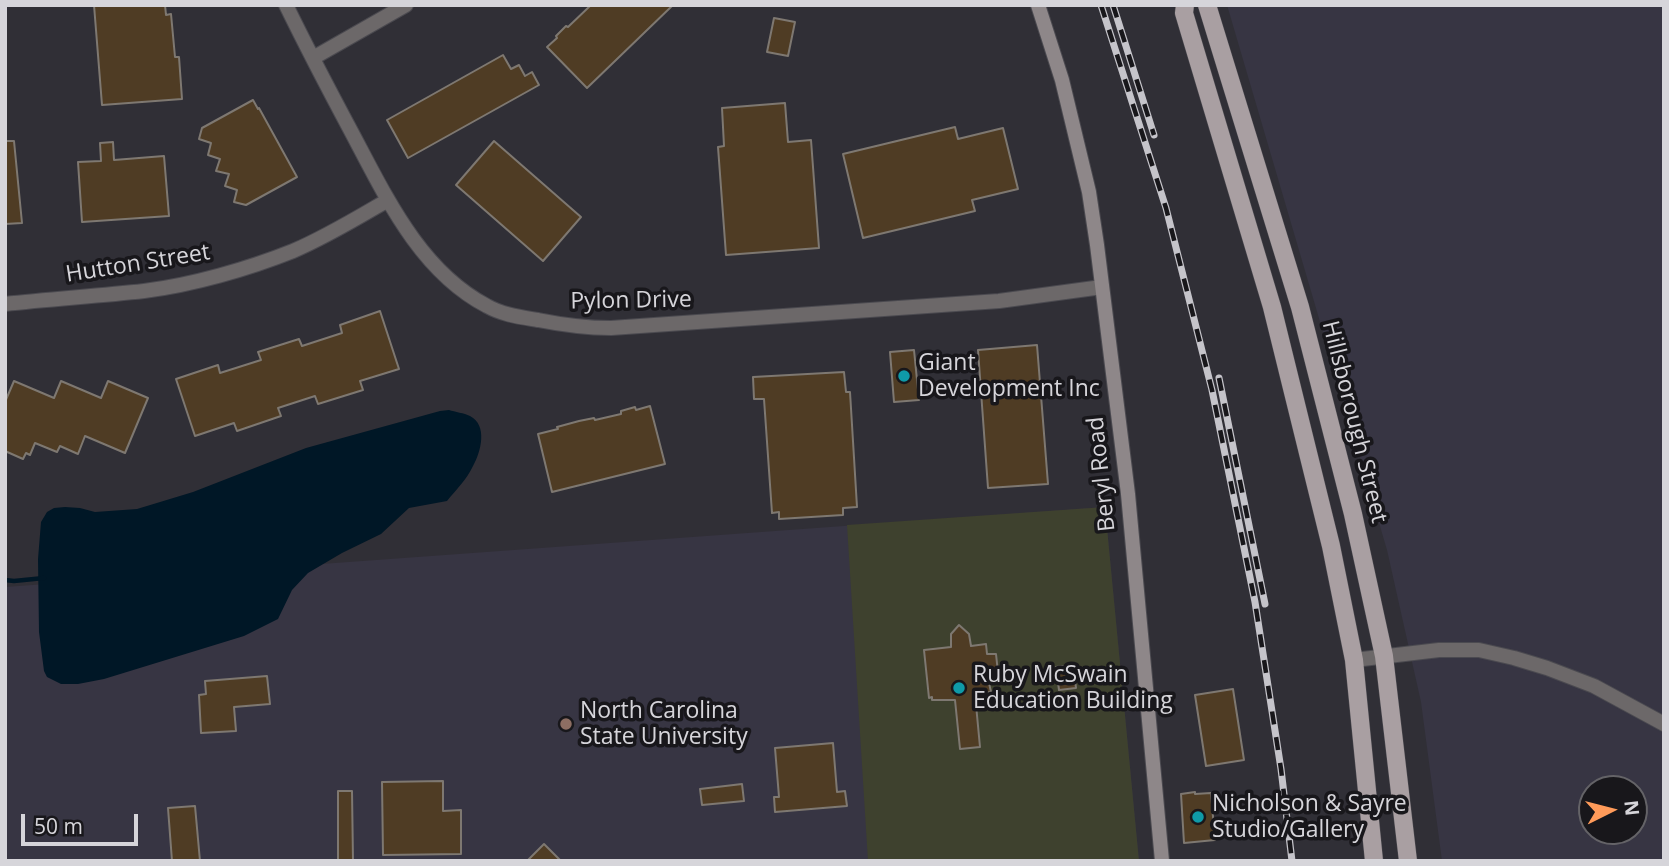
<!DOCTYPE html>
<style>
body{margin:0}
#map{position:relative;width:1669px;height:866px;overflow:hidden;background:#302f36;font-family:"Open Sans",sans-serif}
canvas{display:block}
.frame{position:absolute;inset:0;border:7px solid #d6d5da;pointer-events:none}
.north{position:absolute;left:1578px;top:775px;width:70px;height:70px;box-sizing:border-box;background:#18171b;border:2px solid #646367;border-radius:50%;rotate:84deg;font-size:19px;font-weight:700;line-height:28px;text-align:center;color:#d6d5da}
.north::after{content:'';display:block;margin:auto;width:24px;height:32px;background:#ff9b5a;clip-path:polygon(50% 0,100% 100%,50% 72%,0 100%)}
.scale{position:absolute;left:21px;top:814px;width:117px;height:32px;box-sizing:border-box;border:4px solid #d6d5da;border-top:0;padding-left:9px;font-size:21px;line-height:24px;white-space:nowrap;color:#d6d5da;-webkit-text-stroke:5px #18171b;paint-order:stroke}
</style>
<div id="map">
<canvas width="1669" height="866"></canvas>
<div class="frame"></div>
<div class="north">N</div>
<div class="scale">50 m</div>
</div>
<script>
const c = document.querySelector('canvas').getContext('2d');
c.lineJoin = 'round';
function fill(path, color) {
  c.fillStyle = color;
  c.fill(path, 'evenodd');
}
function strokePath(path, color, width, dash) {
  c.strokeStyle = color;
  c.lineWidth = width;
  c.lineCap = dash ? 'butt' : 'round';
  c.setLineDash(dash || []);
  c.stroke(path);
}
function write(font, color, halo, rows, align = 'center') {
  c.font = font + ' "Open Sans",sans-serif';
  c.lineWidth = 7;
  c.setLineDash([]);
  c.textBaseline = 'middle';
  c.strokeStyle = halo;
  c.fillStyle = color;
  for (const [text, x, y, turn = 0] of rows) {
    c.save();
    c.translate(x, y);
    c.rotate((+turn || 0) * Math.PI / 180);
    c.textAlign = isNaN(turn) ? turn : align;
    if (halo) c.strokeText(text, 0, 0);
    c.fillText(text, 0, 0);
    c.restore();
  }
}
fill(new Path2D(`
 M1227 5H1664V861H1442L1421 702 1387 550ZM1592 789H1634V831H1592Z
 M1105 507 1139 861H5V587Z`), '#373543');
fill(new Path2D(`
 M1105 507 1139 861H868L847 525Z`), '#3e412e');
fill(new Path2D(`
 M449 410C455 412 464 413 470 416 488 425 481 452 473 466 467 479 456 490 447 501L409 508 381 534 342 553 308 573 292 590 278 619 244 636 104 679 78 684H61L47 677 44 671 39 632 38 559 41 522 47 512 54 508 65 507 80 508 95 512 137 509 193 492 306 448 440 411Z`), '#001726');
strokePath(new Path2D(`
 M5 580 14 581 44 578`), '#001726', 4.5);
const building = new Path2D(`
 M94 5H165L166 15 171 14 175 57H179L182 99 102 105Z
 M591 5H673L587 88 547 47 557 38 556 36 566 26 568 27Z
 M774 18 795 22 788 56 767 52Z
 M503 55 511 69 519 65 525 76 532 72 539 85 408 158 387 120Z
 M253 100 258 109 259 108 297 177 246 205 234 202 237 190 225 186 229 174 216 171 220 159 208 155 211 143 199 139 202 128Z
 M785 103 788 142 811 140 819 248 726 255 718 147 724 146 722 108Z
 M955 127 958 139 1003 128 1018 189 972 200 975 211 863 238 843 154Z
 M5 141H14L22 223 5 224Z
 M494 141 581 217 543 261 456 185Z
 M113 142 114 160 164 156 169 216 82 222 78 162 101 161 100 143Z
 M380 311 399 369 360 381 363 390 318 404 315 396 278 408 281 416 237 431 234 423 195 436 176 379 218 365 220 373 261 360 258 352 299 339 302 346 342 333 340 325Z
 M1037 345 1048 484 988 488 978 350Z
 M914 350 919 400 894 402 890 352Z
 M844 372 846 392H850L857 507 843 508V515L779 519V512L772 513 764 399H754L753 377Z
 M14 381 54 398 61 381 101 398 108 381 148 398 125 453 85 436 78 454 60 446 57 452 35 443 30 455 26 453 23 459 5 451V402Z
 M650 406 665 464 552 492 538 434 558 429 557 427 579 421 594 418 595 420 621 414V411L635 407 636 410Z
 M959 625 969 634 971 646 986 644 987 654H996L999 682 989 683 991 692 975 694 980 747 960 749 955 700H932V697L929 698 924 650 951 647V634Z
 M1073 665 1076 688 1059 690 1056 667Z
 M267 676 270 704 234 707 236 731 201 733 199 695 206 694 205 681Z
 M1233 689 1244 760 1206 766 1195 695Z
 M833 743 837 792 845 791 847 806 775 812 774 797H779L775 748Z
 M443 781V811L461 810V854L383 855 382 782Z
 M742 784 744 801 702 805 700 789Z
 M338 791H352L353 861H338Z
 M1195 792V794L1211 793 1215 840 1184 843 1181 794Z
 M195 806 200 861H172L168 808Z
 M544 844 561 861H527Z`);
fill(building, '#4f3c24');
strokePath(building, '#7e7871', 2);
const street = new Path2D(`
 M286 5C307 48 329 90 352 133 386 197 420 271 487 306 503 315 520 317 538 320 563 325 586 328 611 328L999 301 1102 287
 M313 58 406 5
 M5 304C51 299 98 296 144 291 192 285 248 269 293 251 326 237 357 218 388 200
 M1354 660 1439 650H1479L1514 658 1547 668 1594 686 1664 724`);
const secondary = new Path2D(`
 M1038 5 1062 80 1089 192 1097 245 1128 494 1162 861`);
const primary = new Path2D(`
 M1185 5 1184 13 1272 307 1331 546 1354 660 1374 861
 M1207 5 1300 307 1353 514 1384 656 1408 861`);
strokePath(street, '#4b4a50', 16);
strokePath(secondary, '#4b4a50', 16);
strokePath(primary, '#4b4a50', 19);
strokePath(street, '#6c6869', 14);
strokePath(secondary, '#8e8789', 14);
strokePath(primary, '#a99fa2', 18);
const rail = new Path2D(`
 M1101 5 1166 208 1212 390 1255 602 1281 769 1292 861
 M1113 5 1154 135
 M1219 378 1265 604`);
strokePath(rail, '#c5c4ca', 7);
strokePath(rail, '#18171b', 4.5, [13]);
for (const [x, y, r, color] of [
 [904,376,7,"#0f9aa8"],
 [959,688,7,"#0f9aa8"],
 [566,724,7,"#8d6e63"],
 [1198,817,7,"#0f9aa8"]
]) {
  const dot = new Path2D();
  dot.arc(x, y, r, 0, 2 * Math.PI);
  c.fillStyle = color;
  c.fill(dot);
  strokePath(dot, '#18171b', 2.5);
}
write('23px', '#d6d5da', '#18171b', [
 ["Hutton Street",138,264,-9],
 ["Pylon Drive",631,301,-1],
 ["Hillsborough Street",1354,422,76],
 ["Beryl Road",1102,474,-96]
]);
write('23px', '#d6d5da', '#18171b', [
 ["Giant",918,363],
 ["Development Inc",918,389],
 ["Ruby McSwain",973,675],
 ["Education Building",973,701],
 ["North Carolina",580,711],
 ["State University",580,737],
 ["Nicholson & Sayre",1212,804],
 ["Studio/Gallery",1212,830]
], 'left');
</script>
